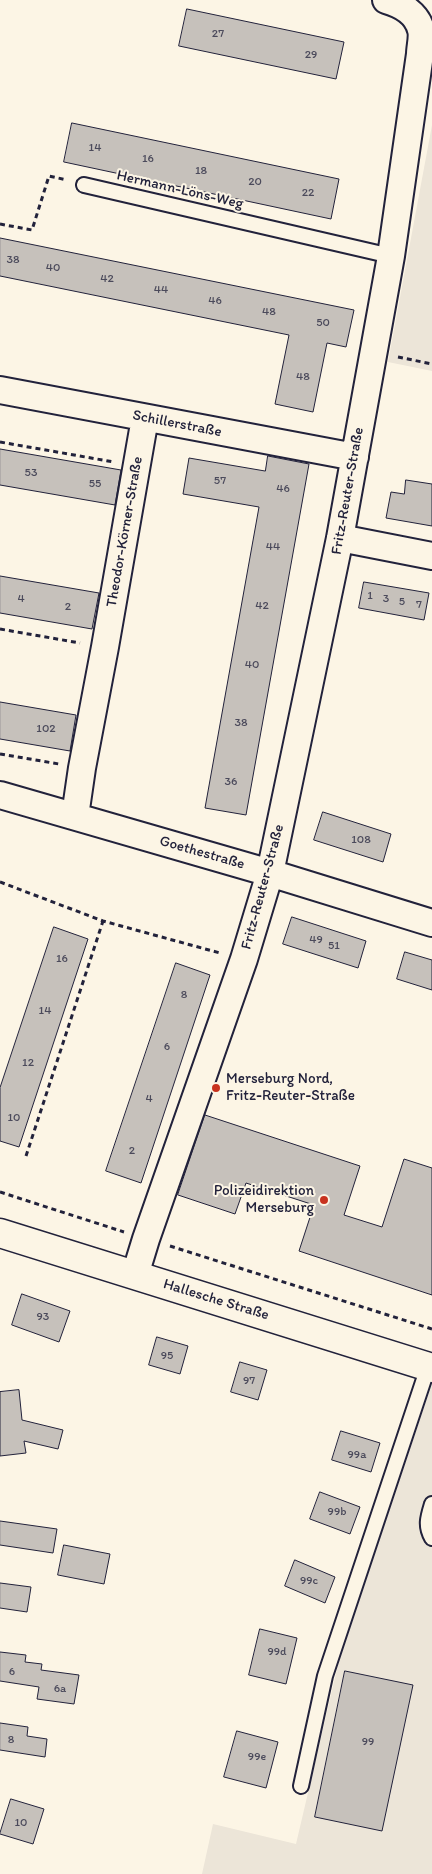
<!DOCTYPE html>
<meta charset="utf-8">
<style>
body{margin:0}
canvas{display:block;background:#fcf5e5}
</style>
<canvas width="432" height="1874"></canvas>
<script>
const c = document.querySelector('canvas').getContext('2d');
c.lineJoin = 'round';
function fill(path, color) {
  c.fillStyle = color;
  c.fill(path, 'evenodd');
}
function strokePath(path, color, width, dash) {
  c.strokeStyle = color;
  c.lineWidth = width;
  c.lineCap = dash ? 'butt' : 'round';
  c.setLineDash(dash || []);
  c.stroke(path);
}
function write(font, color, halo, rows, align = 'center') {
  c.font = font + ' Itim,sans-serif';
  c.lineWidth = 4;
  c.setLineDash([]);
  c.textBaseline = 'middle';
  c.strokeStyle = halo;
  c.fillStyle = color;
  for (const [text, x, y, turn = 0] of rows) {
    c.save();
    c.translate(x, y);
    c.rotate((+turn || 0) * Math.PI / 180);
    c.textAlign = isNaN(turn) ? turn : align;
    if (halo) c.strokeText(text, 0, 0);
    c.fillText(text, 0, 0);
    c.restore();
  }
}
fill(new Path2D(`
 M432 125V371L388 362Z
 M432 1384V1874H202L213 1824 296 1844 341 1652Z`), '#ece5d8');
const building = new Path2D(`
 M187 9 344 42 336 79 179 46Z
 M72 123 339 179 331 219 64 162Z
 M0 238 354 310 346 347 327 343 313 412 275 404 289 335 0 276Z
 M0 449 121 470 115 505 0 485Z
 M268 456 309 464 246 815 205 808 259 507 183 494 189 458 265 471Z
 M406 480 432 484V526L386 518 391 492 404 494Z
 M0 576 99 593 92 629 0 613Z
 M364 582 429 593 424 620 359 608Z
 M0 702 76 715 70 751 0 739Z
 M323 812 391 834 383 862 314 840Z
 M292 917 366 941 358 968 283 944Z
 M54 927 88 939 19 1147 0 1141V1088Z
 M405 952 432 960V990L397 979Z
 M176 963 210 975 141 1183 106 1171Z
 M205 1115 360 1166 344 1215 382 1227 404 1159 432 1168V1295L299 1251 314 1205 246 1183 235 1214 178 1195Z
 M22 1294 70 1311 59 1342 12 1325Z
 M157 1337 188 1346 180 1374 149 1365Z
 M240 1362 267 1370 258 1400 231 1392Z
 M19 1390 22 1420 63 1430 58 1449 24 1441 26 1453 0 1456V1392Z
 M341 1431 380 1443 371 1472 332 1460Z
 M320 1492 360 1507 350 1534 310 1519Z
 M0 1521 57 1529 53 1553 0 1545Z
 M64 1545 110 1554 104 1584 58 1575Z
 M295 1560 335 1577 325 1603 285 1586Z
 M0 1583 31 1587 27 1612 0 1608Z
 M260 1629 297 1638 286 1684 249 1675Z
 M0 1652 26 1655 25 1662 42 1664 41 1670 79 1675 74 1704 37 1699 39 1687 0 1681Z
 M345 1671 413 1685 382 1831 315 1817Z
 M0 1723 28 1727 27 1736 47 1739 45 1757 0 1750Z
 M237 1731 278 1742 266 1788 224 1777Z
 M11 1799 44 1809 33 1844 0 1834Z`);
fill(building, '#c6c1bb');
strokePath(building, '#22223b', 1);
const lane = new Path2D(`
 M84 185 391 256
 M432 1504C428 1517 425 1526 432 1538
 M301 1786 325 1676 428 1367`);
const street = new Path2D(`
 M0 390 355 457
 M340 538 432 556
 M0 795 270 873 432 923
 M75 816 82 768 105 647 145 418
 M135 1275 146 1239 244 959 270 873 340 538 391 256 420 54C420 47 423 37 421 30 417 13 400 4 386 0`);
const secondary = new Path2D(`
 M0 1233 432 1368`);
strokePath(lane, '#22223b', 18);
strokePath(street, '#22223b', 30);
strokePath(secondary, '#22223b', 31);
strokePath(new Path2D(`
 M0 224 32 230 49 176 67 180
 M398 357 432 364
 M0 442 114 462
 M0 629 80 643
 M0 754 59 764
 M0 882 103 921 220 953
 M26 1156 103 921
 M0 1192 124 1232
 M170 1246 432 1329`), '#22223b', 3, [5, 4]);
strokePath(lane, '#fcf5e5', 14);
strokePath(street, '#fcf5e5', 26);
strokePath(secondary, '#fcf5e5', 28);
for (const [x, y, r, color] of [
 [216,1088,5,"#c8321e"],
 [324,1200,5,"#c8321e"]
]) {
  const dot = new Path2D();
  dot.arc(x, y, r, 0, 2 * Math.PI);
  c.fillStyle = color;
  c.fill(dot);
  strokePath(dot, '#fcf5e5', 2);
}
write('12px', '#4b4a5b', null, [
 ["27",218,34],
 ["29",311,55],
 ["14",95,148],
 ["16",148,159],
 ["18",201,171],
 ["20",255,182],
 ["22",308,193],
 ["38",13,260],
 ["40",53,268],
 ["42",107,279],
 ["44",161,290],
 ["46",215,301],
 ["48",269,312],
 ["50",323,323],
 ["48",303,377],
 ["53",31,473],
 ["57",220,481],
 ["55",95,484],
 ["46",283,489],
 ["44",273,547],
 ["1",370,596],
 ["4",21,599],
 ["3",386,599],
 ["5",402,602],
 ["7",419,605],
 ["42",262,606],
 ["2",68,607],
 ["40",252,665],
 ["38",241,723],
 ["102",46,729],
 ["36",231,782],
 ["108",361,840],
 ["49",316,940],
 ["51",334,946],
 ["16",62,959],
 ["8",184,995],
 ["14",45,1011],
 ["6",167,1047],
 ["12",28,1063],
 ["4",149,1099],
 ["10",14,1118],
 ["2",132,1151],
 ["93",43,1317],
 ["95",167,1356],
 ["97",249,1381],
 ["99a",357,1455],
 ["99b",337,1512],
 ["99c",309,1581],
 ["99d",277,1652],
 ["6",12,1672],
 ["6a",60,1689],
 ["8",11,1740],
 ["99",368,1742],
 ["99e",257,1757],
 ["10",21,1823]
]);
write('15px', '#22223b', '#fcf5e5', [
 ["Hermann-Löns-Weg",180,190,13],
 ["Schillerstraße",177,424,11],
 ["Fritz-Reuter-Straße",348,491,-80],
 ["Theodor-Körner-Straße",125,532,-80],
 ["Goethestraße",202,853,16],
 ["Fritz-Reuter-Straße",263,887,-75],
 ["Hallesche Straße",216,1300,17]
]);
write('15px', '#22223b', '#fcf5e5', [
 ["Merseburg Nord,",226,1079],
 ["Fritz-Reuter-Straße",226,1096],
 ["Polizeidirektion",314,1191,"right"],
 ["Merseburg",314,1208,"right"]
], 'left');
</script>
